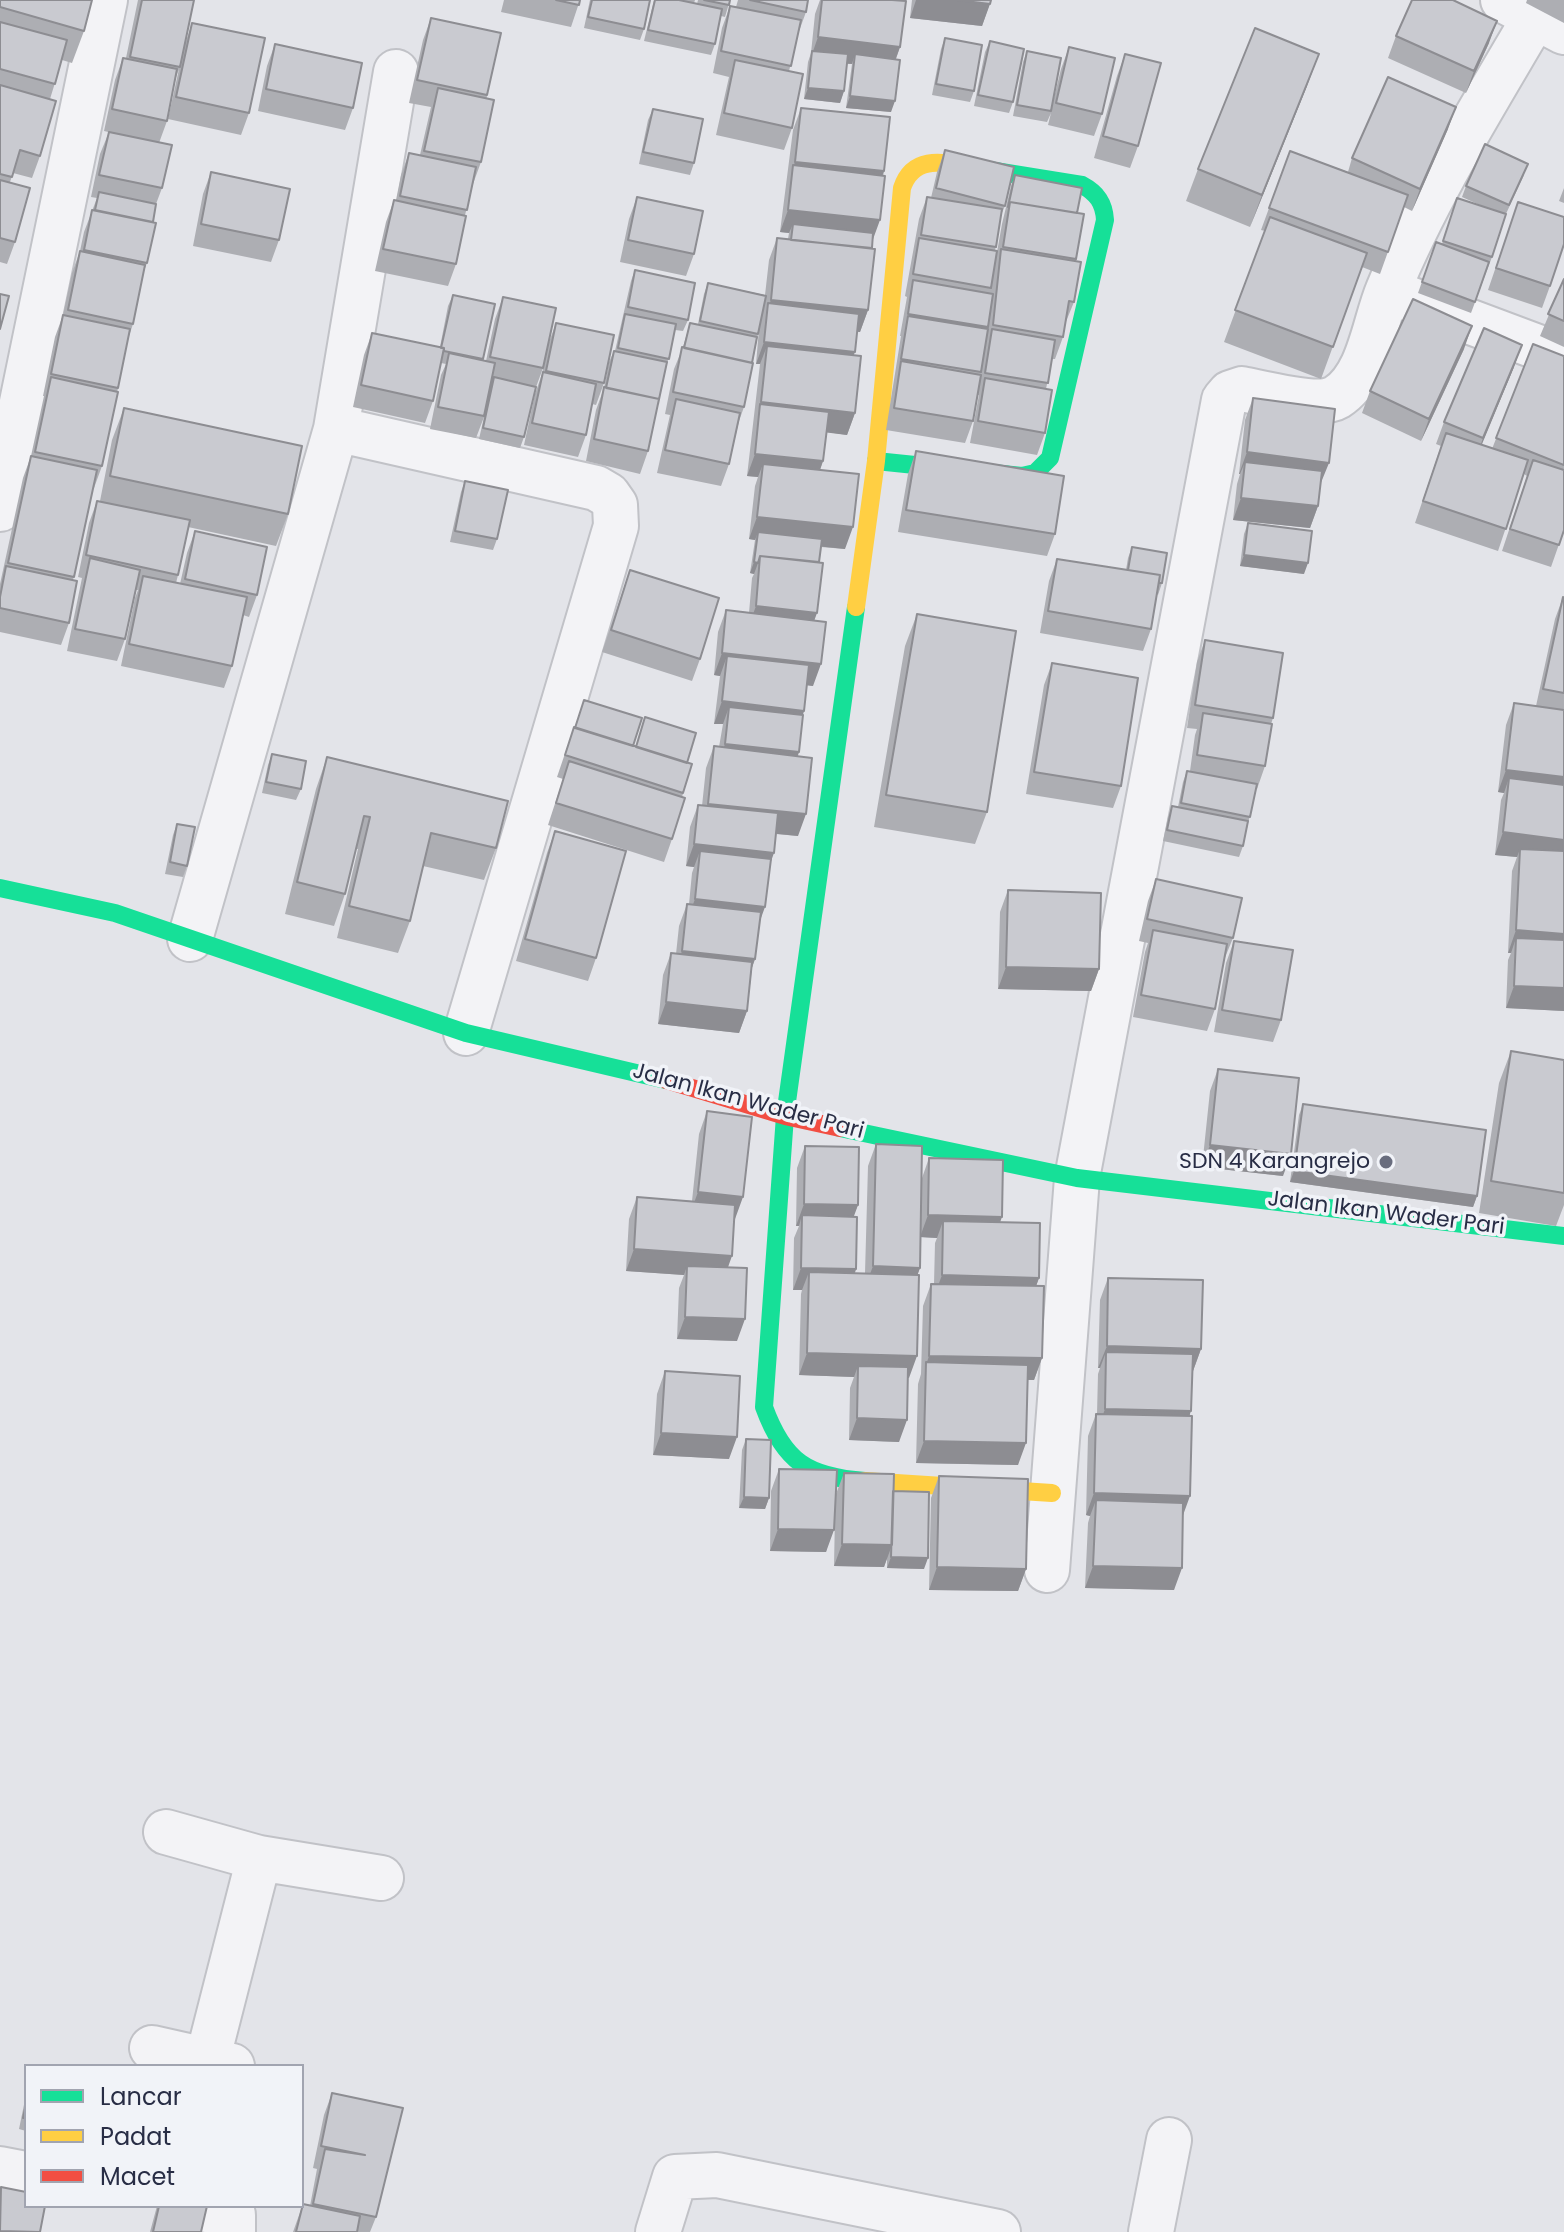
<!DOCTYPE html>
<style>
body{margin:0}
#map{position:relative;width:1564px;height:2232px;overflow:hidden;background:#e3e4e9;font-family:Poppins,sans-serif}
canvas{display:block}
.legend{position:absolute;left:24px;top:2064px;width:280px;height:144px;box-sizing:border-box;background:#f1f3f8;border:2px solid #a1a4b0;margin:0;padding:10px 14px;list-style:none;font-size:24px;color:#282d45}
.legend li{display:flex;align-items:center;gap:16px;height:40px}
.legend b{width:40px;border:2px solid #a1a4b0}
</style>
<div id="map">
<canvas width="1564" height="2232"></canvas>
<ul class="legend">
<li><b style="height:10px;background:#16e098"></b>Lancar</li>
<li><b style="height:10px;background:#ffcf43"></b>Padat</li>
<li><b style="height:10px;background:#f24e42"></b>Macet</li>
</ul>
</div>
<script>
const c = document.querySelector('canvas').getContext('2d');
c.lineJoin = 'round';
function strokePath(path, color, width, dash) {
  c.strokeStyle = color;
  c.lineWidth = width;
  c.lineCap = dash ? 'butt' : 'round';
  c.setLineDash(dash || []);
  c.stroke(path);
}
function fill(path, color) {
  c.fillStyle = color;
  c.fill(path, 'evenodd');
}
function write(font, color, halo, rows, align = 'center') {
  c.font = font + ' Poppins,sans-serif';
  c.lineWidth = 7;
  c.setLineDash([]);
  c.textBaseline = 'middle';
  c.strokeStyle = halo;
  c.fillStyle = color;
  for (const [text, x, y, turn = 0] of rows) {
    c.save();
    c.translate(x, y);
    c.rotate((+turn || 0) * Math.PI / 180);
    c.textAlign = isNaN(turn) ? turn : align;
    if (halo) c.strokeText(text, 0, 0);
    c.fillText(text, 0, 0);
    c.restore();
  }
}
const street = new Path2D(`
 M1503 0 1564 32
 M1388 291 1564 357
 M336 429 596 488 608 495 615 505 616 526 466 1033
 M0 509 105 0
 M190 939 336 429 396 72
 M1047 1570 1077 1178 1224 400 1230 393 1242 389C1263 393 1319 408 1337 397 1370 376 1374 323 1388 290 1428 194 1483 106 1535 17
 M166 1832 259 1858 381 1878
 M152 2048 232 2066
 M207 2061 259 1858
 M0 2169 26 2174
 M186 2206 233 2215V2232
 M658 2232 675 2177 717 2175 998 2232
 M1151 2232 1169 2140`);
strokePath(street, '#c1c2c7', 48);
strokePath(street, '#f3f3f6', 44);
strokePath(new Path2D(`
 M876 461 1022 476 1035 473 1050 458 1105 220C1104 203 1097 193 1082 185L970 167
 M856 607 785 1116 764 1407C784 1462 808 1477 865 1481
 M0 888 115 913 466 1033 666 1080
 M840 1128 1077 1178 1564 1236`), '#16e098', 18);
strokePath(new Path2D(`
 M856 607 876 461 902 188C913 155 942 162 970 167
 M865 1481 1052 1493`), '#ffcf43', 18);
strokePath(new Path2D(`
 M666 1080 785 1116 840 1128`), '#f24e42', 18);
fill(new Path2D(`
 M0 0 84 31 72 63 62 60 50 99 40 156 32 178 13 173 10 182 15 242 7 264 0 262Z
 M138 0H194L185 44 192 23 249 113 241 135 168 119 179 69 175 80 167 121 159 143 162 188 156 204 147 263 144 271 133 324 128 339 102 466 94 488H93L73 580 69 623 61 645 0 632V584L23 478 31 456 44 396H43L55 337 63 315 72 273 80 251 84 232 97 198 91 197 100 154 109 132 130 137 104 131 115 80 123 58H126Z
 M504 0H580L571 27 501 12Z
 M590 0H650L644 29 640 40 584 28Z
 M654 0H695L694 3 697 4 698 0H730L725 17 721 16 715 44 711 55 644 41Z
 M738 0H808L806 12 798 34 789 71 792 128 784 150 716 135 729 77 713 73 722 28 730 6 736 7Z
 M820 0H892L900 47 896 59 891 112 846 108 852 64H847L844 91 840 103 804 99 808 62 811 53 815 14Z
 M912 0H991L982 26 910 18Z
 M1527 0H1564V23L1526 3Z
 M431 18 487 95 481 162 473 184 465 215 456 264 448 286 375 271 386 222 394 200H396L401 175 409 153 420 155 431 107 409 103 423 40Z
 M1396 36 1489 43 1466 93 1388 58Z
 M945 38 974 91 970 102 932 95 941 49Z
 M990 41 1013 102 1009 113 974 106 985 52Z
 M275 44 353 108 345 130 258 111 267 66Z
 M1069 47 1102 114 1094 136 1048 125 1051 113 1047 122 1013 116 1023 62 1027 51 1052 106 1061 69Z
 M1125 54 1138 146 1130 168 1094 158 1117 76Z
 M1307 86 1250 227 1186 201 1198 169Z
 M801 108 884 171 872 242 868 310 860 332H857L853 355 855 413 847 435 827 432 823 461 820 470 845 549 821 547 814 620 813 686 807 685 798 756V836L776 834 759 924 755 959 752 968 747 1011 739 1033 658 1024 663 975 671 953 676 954 679 926 687 904H689L692 873 694 867 686 866 690 827 698 805 702 806 706 768 714 746 719 747 723 724H714L720 676 714 675 718 632 726 610 749 613 752 578 754 574 750 573 755 540 749 539 755 486 758 477 747 476 760 364H756L759 329 744 407 739 421 729 464 721 486 657 473 670 415 665 414 674 369 683 347 690 323 698 324 704 294 708 283 765 295 769 260 777 238 788 239 789 233 780 232 793 130Z
 M653 109 694 163 690 175 639 164 648 120Z
 M1448 129 1412 211 1404 207 1380 274 1362 267 1321 379 1224 342 1265 231 1261 230 1290 151 1348 172 1352 158Z
 M945 150 1005 206 1001 215 995 251 994 269 1002 224 1011 186 1015 175 1077 213 1076 259 1074 302 1065 324 1063 337 1055 359H1052L1046 389 1045 433 1037 455 970 443 979 395H977L973 421 965 443 886 430 901 336H900L907 297 905 296 919 219 927 197 931 198 937 172Z
 M211 172 279 240 271 262 193 246 203 194Z
 M1524 175 1505 216 1492 257 1471 313 1418 293 1436 242 1442 244 1457 198 1482 206 1462 197 1466 186Z
 M1564 188V203L1559 201Z
 M637 197 694 254 686 276 620 262 629 219Z
 M1518 202 1550 286 1542 308 1488 290Z
 M635 270 688 320 683 331 675 330 657 407 648 451 640 474 586 461 596 410 604 388 609 362 614 351H615L631 281Z
 M1564 279V347L1540 336Z
 M453 295 483 360 486 361 495 319 503 297 543 368 535 390 524 437 520 448 479 439 484 417 476 438 430 429 441 375 446 364 441 363 433 401 425 423 353 407 364 355 372 333 440 347 448 306Z
 M556 323 604 383 596 405 592 404 586 435 578 457 524 445 535 394 542 374 548 345Z
 M1533 344 1564 356V530L1551 567 1502 551 1527 476 1524 474 1498 551 1415 523 1441 446 1436 444 1444 422 1514 367 1481 445 1492 449Z
 M1464 349 1421 441 1362 413 1370 391Z
 M1253 398 1318 506 1310 528 1233 520 1237 484 1240 474H1239L1245 420Z
 M124 408 288 514 276 546 188 527 178 575 176 583 180 584 187 553 195 531 257 595 249 617 243 615 232 666 224 688 121 666 135 598 138 590H136L125 639 117 661 67 651 82 578 78 577 89 523 97 501H100L112 440Z
 M916 451 1055 534 1047 556 898 532 908 474Z
 M465 481 497 539 493 550 450 542 461 492Z
 M1248 523 1304 574 1240 566 1244 534Z
 M1132 547 1162 583 1158 595 1157 594 1151 629 1143 651 1040 633 1049 581 1057 559 1126 570 1128 558Z
 M630 570 700 659 692 681 602 652Z
 M1563 597 1564 598V1011L1506 1008 1508 960 1511 953H1508L1512 871 1517 857 1495 855 1501 800 1504 793 1498 792 1506 725 1514 703 1536 706 1555 619Z
 M917 614 987 812 975 844 874 827 905 646Z
 M1205 640 1273 718 1271 724 1265 766 1257 789 1256 788 1243 846 1239 857 1163 841 1168 817 1172 806 1178 807 1183 782 1187 771H1190L1195 735 1197 729 1187 728 1197 662Z
 M1052 663 1121 786 1113 808 1026 794 1044 685Z
 M574 727 692 764 682 797 672 839 664 862 548 825 563 779 557 777Z
 M272 754 301 789 296 800 262 793 268 765Z
 M327 757 496 848 484 880 423 866 410 921 398 953 337 938 358 849H356L345 894 334 926 285 914 316 789Z
 M177 824 187 866 183 877 165 874 173 835Z
 M555 831 596 958 588 981 516 961 547 853Z
 M1156 879 1233 938 1224 960 1215 1009 1207 1031 1133 1017 1145 952 1148 943 1139 941 1148 901Z
 M1008 890 1099 969 1091 991 998 989 1000 912Z
 M1234 941 1281 1020 1273 1042 1214 1032 1226 963Z
 M1511 1051 1564 1060V1205L1556 1226 1479 1213 1499 1083Z
 M1218 1069 1283 1176 1202 1167 1210 1091Z
 M1303 1104 1477 1196 1473 1207 1290 1182 1299 1115Z
 M707 1111 734 1219 728 1268 737 1341 677 1339 679 1288 684 1275 626 1271 629 1219 637 1197 692 1201 699 1134Z
 M876 1144 922 1178 929 1158 1000 1222 1039 1278 1036 1286 1042 1358 1034 1380H1028L1018 1465 916 1463 918 1384 921 1374 923 1306 931 1284H934L935 1243 937 1238 920 1237V1268L917 1275 908 1378 899 1442 849 1440 850 1388 854 1377 799 1375 801 1294 802 1290H793L794 1238 799 1226H796L797 1168 805 1146 858 1205 853 1216 856 1269 855 1273H865L868 1166Z
 M1108 1278 1201 1349 1193 1371 1183 1515 1174 1590 1085 1588 1088 1523 1090 1516 1086 1515 1088 1436 1096 1414H1097L1098 1374 1100 1368H1098L1100 1300Z
 M665 1371 729 1459 653 1455 657 1394Z
 M746 1439 769 1498 765 1509 739 1508 742 1450Z
 M779 1469 836 1494 844 1473 893 1491 924 1569 887 1568V1558L884 1567 834 1566 835 1515 826 1552 770 1551 771 1491Z
 M939 1476 1026 1569 1018 1591 929 1590 931 1498Z
 M332 2093 376 2217 370 2232H293L303 2204 310 2206 317 2169 313 2168 324 2115Z
 M26 2095V2131L19 2129Z
 M157 2206H207L201 2232H150Z`), '#adaeb3');
fill(new Path2D(`
 M916 0H957L990 4 982 26 910 18Z
 M1497 21 1489 43 1466 93 1474 71Z
 M818 37 900 47 892 69 855 54 852 64 810 60Z
 M1319 54 1307 86 1250 227 1262 195Z
 M808 88 844 91 840 103 804 99Z
 M850 96 895 101 891 112 846 108Z
 M1456 107 1448 129 1412 211 1420 189Z
 M795 162 884 171 876 193 792 170Z
 M788 210 880 220 872 242 793 224 789 233 780 232Z
 M771 300 868 310 860 332 766 322 767 310Z
 M1472 326 1464 349 1421 441 1429 419Z
 M764 342 855 352 846 374 767 346 760 364H756Z
 M1522 345 1514 367 1475 461 1483 438Z
 M761 402 855 413 847 435 758 424Z
 M1247 452 1329 463 1320 485 1245 462 1240 474H1239Z
 M755 454 823 461 815 484 763 464 758 477 747 476Z
 M1241 498 1318 506 1310 528 1233 520Z
 M757 517 853 527 845 549 757 540 758 532 755 540 749 539Z
 M1244 555 1308 563 1304 574 1240 566Z
 M754 562 758 563 754 574 750 573Z
 M756 606 817 613 809 635 748 628Z
 M722 653 821 664 813 686 725 676 727 656 720 676 714 675Z
 M722 701 804 711 796 733 729 707 723 724H714Z
 M725 744 799 752 791 775 717 767Z
 M1506 770 1564 777V800L1509 778 1504 793 1498 792Z
 M708 804 806 814 798 836 700 826Z
 M1503 832 1564 840V863L1520 849 1517 857 1495 855Z
 M694 844 774 853 766 875 700 851 694 867 686 866Z
 M695 899 765 907 757 929 687 921Z
 M1516 930 1564 934V956L1516 938 1511 953H1508Z
 M682 951 755 959 747 981 674 973Z
 M1006 967 1099 969 1091 991 998 989Z
 M1514 986 1564 988V1011L1506 1008Z
 M666 1002 747 1011 739 1033 658 1024Z
 M1210 1145 1291 1154 1283 1176 1202 1167Z
 M1294 1171 1477 1196 1473 1207 1290 1182Z
 M698 1192 743 1197 735 1219 690 1214Z
 M804 1204 858 1205 850 1227 802 1215 799 1226H796Z
 M928 1215 1002 1217 994 1239 943 1221 937 1238 920 1237Z
 M634 1249 732 1256 724 1278 687 1266 684 1275 626 1271Z
 M873 1266 920 1268 912 1290 865 1288Z
 M801 1268 856 1269 848 1291 809 1272 802 1290H793Z
 M942 1275 1039 1278 1031 1300 934 1297Z
 M685 1317 745 1319 737 1341 677 1339Z
 M1107 1346 1201 1349 1193 1371 1106 1352 1100 1368H1098Z
 M807 1353 917 1356 909 1378 858 1366 854 1377 799 1375Z
 M929 1356 1042 1358 1034 1380 925 1378 926 1365Z
 M1105 1409 1191 1411 1183 1433 1097 1431Z
 M857 1418 907 1420 899 1442 849 1440Z
 M661 1433 737 1437 729 1459 653 1455Z
 M924 1441 1026 1443 1018 1465 916 1463Z
 M1094 1493 1190 1496 1182 1518 1096 1500 1090 1516 1086 1515Z
 M744 1497 769 1498 765 1509 739 1508Z
 M778 1529 834 1530 826 1552 770 1551Z
 M842 1544 892 1545 884 1567 834 1566Z
 M891 1557 928 1558 924 1569 887 1568Z
 M1093 1566 1182 1568 1174 1590 1085 1588Z
 M937 1567 1026 1569 1018 1591 929 1590Z`), '#8d8d92');
const building = new Path2D(`
 M0 0H92L84 31 0 7Z
 M142 0H194L180 67 130 57Z
 M556 0H580L579 5Z
 M592 0H650L644 29 588 17Z
 M655 0H679L722 9 715 44 648 30Z
 M704 0H730L729 5Z
 M750 0H808L806 12Z
 M822 0H892L906 1 900 47 818 37Z
 M957 0H991L990 4Z
 M1412 0H1453L1497 21 1474 71 1396 36Z
 M730 6 801 20 791 66 721 51Z
 M431 18 501 33 487 95 417 80Z
 M0 22 67 40 55 84 0 69Z
 M192 23 265 38 249 113 176 97Z
 M1255 28 1319 54 1262 195 1198 169Z
 M945 38 982 45 974 91 936 84Z
 M990 41 1024 49 1013 102 978 95Z
 M275 44 362 63 353 108 266 89Z
 M1069 47 1115 58 1102 114 1056 103Z
 M812 51 848 54 844 91 808 88Z
 M1027 51 1061 58 1051 111 1017 105Z
 M855 54 900 60 895 101 850 96Z
 M1125 54 1161 63 1138 146 1103 136Z
 M123 58 177 69 167 121 112 109Z
 M735 60 803 74 792 128 724 113Z
 M1388 77 1456 107 1420 189 1352 158Z
 M0 85 56 101 40 156 20 150 12 177 0 174Z
 M438 88 494 100 481 162 424 151Z
 M801 108 890 117 884 171 795 162Z
 M653 109 703 119 694 163 643 152Z
 M109 132 172 145 162 188 99 175Z
 M1485 144 1528 164 1509 205 1466 186Z
 M945 150 1014 167 1005 206 936 188Z
 M1290 151 1408 195 1388 252 1269 208Z
 M409 153 476 167 467 210 400 196Z
 M793 165 885 176 880 220 788 210Z
 M211 172 290 189 279 240 201 224Z
 M1015 175 1082 188 1077 213 1010 202 1008 207Z
 M0 180 30 188 15 242 0 238Z
 M99 192 156 204 153 222 95 210Z
 M637 197 703 211 694 254 628 240Z
 M927 197 1002 209 996 247 921 235Z
 M1457 198 1506 214 1492 257 1443 241Z
 M394 200 466 216 456 264 383 249Z
 M1010 202 1084 214 1076 259 1003 247Z
 M1518 202 1564 217V244L1550 286 1496 268Z
 M92 210 156 223 147 263 84 250Z
 M1270 217 1367 253 1333 347 1235 310Z
 M793 224 873 233 872 248 791 240Z
 M777 238 875 249 868 310 771 300Z
 M919 238 997 251 991 288 913 274Z
 M1436 242 1489 262 1475 302 1422 282Z
 M1001 249 1081 262 1074 302 1069 301 1063 337 993 325Z
 M80 251 145 265 133 324 68 310Z
 M635 270 695 283 688 320 628 307Z
 M1564 279V321L1548 314Z
 M913 280 993 294 988 327 908 314Z
 M708 283 766 296 758 334 700 321Z
 M0 294 9 296 0 329Z
 M453 295 495 304 483 359 444 351V348H441Z
 M503 297 556 308 543 368 490 357Z
 M1413 299 1472 326 1429 419 1370 391Z
 M768 303 859 314 855 352 764 342Z
 M625 314 676 324 669 359 618 348Z
 M63 315 130 329 118 388 51 374Z
 M908 316 988 329 981 372 901 359Z
 M556 323 614 335 604 383 546 371Z
 M690 323 757 337 752 363 684 348Z
 M1484 328 1522 345 1483 438 1444 422Z
 M992 329 1055 340 1048 383 985 373Z
 M372 333 444 348 433 401 361 385Z
 M1533 344 1564 356V465L1496 438Z
 M767 346 861 356 855 413 761 402Z
 M682 347 753 363 744 407 673 392Z
 M614 351 667 362 658 404 659 399 606 388Z
 M449 353 495 363 484 416 438 407Z
 M901 361 981 375 973 421 894 408Z
 M543 372 596 384 586 435 532 423Z
 M51 377 118 392 102 466 35 452Z
 M494 377 536 387 524 437 483 428Z
 M985 378 1052 390 1045 433 978 421Z
 M604 387 659 399 648 451 594 439Z
 M1253 398 1335 409 1329 463 1247 452Z
 M676 399 740 413 729 464 665 450Z
 M760 404 829 412 823 461 755 454Z
 M124 408 302 446 288 514 110 476Z
 M1446 433 1528 460 1506 529 1423 501Z
 M916 451 1064 476 1055 534 906 510Z
 M31 456 97 470 74 577 8 563Z
 M1533 460 1564 470V530L1559 545 1510 529Z
 M1245 462 1322 471 1318 506 1241 498Z
 M763 464 859 474 853 527 757 517Z
 M465 481 508 490 497 539 455 531Z
 M97 501 190 520 178 575 86 555Z
 M1248 523 1312 531 1308 563 1244 555Z
 M195 531 267 547 257 595 185 579Z
 M758 532 822 539 819 562 760 556 758 563 754 562Z
 M1132 547 1167 553 1162 583H1159L1160 575 1128 570Z
 M760 556 823 563 817 613 756 606Z
 M90 558 140 570 125 639 75 629Z
 M1057 559 1160 575 1151 629 1048 611Z
 M6 566 77 581 69 623 0 608V597Z
 M630 570 719 598 700 659 611 630Z
 M143 576 247 597 232 666 129 644Z
 M1563 597 1564 598V693L1543 689Z
 M726 610 826 622 821 664 722 653Z
 M917 614 1016 631 987 812 886 795Z
 M1205 640 1283 653 1273 718 1195 705Z
 M727 656 809 665 804 711 722 701Z
 M1052 663 1138 678 1121 786 1034 772Z
 M584 700 642 718 633 746 575 728Z
 M1514 703 1564 710V777L1506 770Z
 M729 707 803 715 799 752 725 744Z
 M1203 713 1272 724 1265 766 1197 755Z
 M645 717 696 733 687 763 636 747Z
 M574 727 692 764 683 793 565 755Z
 M714 746 812 758 806 814 708 804Z
 M272 754 306 761 301 789 266 782Z
 M327 757 508 801 496 848 431 833 410 921 349 906 370 817 364 816 345 894 297 882Z
 M569 761 685 798 672 839 556 803Z
 M1187 771 1257 784 1250 817 1181 803Z
 M1509 778 1564 785V840L1503 832Z
 M698 805 778 813 774 853 694 844Z
 M1172 806 1248 821 1243 846 1167 830Z
 M177 824 195 827 187 866 170 862Z
 M555 831 626 851 596 958 525 939Z
 M1520 849 1564 851V934L1516 930Z
 M700 851 771 859 765 907 695 899Z
 M1156 879 1242 898 1233 938 1147 919Z
 M1008 890 1101 893 1099 969 1006 967Z
 M687 904 761 912 755 959 682 951Z
 M1153 930 1227 944 1215 1009 1141 995Z
 M1516 938 1564 940V988L1514 986Z
 M1234 941 1293 950 1281 1020 1222 1010Z
 M671 953 752 962 747 1011 666 1002Z
 M1511 1051 1564 1060V1193L1491 1181Z
 M1218 1069 1299 1078 1291 1154 1210 1145Z
 M1303 1104 1486 1130 1477 1196 1294 1171Z
 M707 1111 752 1117 743 1197 698 1192Z
 M876 1144 922 1146 920 1268 873 1266Z
 M805 1146 859 1147 858 1205 804 1204Z
 M929 1158 1003 1160 1002 1217 928 1215Z
 M637 1197 735 1205 732 1256 634 1249Z
 M802 1215 857 1217 856 1269 801 1268Z
 M943 1221 1040 1223 1039 1278 942 1275Z
 M687 1266 747 1268 745 1319 685 1317Z
 M809 1272 919 1275 917 1356 807 1353Z
 M1108 1278 1203 1280 1201 1349 1107 1346Z
 M931 1284 1044 1286 1042 1358 929 1356Z
 M1106 1352 1193 1354 1191 1411 1105 1409Z
 M926 1362 1028 1365 1026 1443 924 1441Z
 M858 1366 908 1367 907 1420 857 1418Z
 M665 1371 740 1376 737 1437 661 1433Z
 M1096 1414 1192 1416 1190 1496 1094 1493Z
 M746 1439 771 1440 769 1498 744 1497Z
 M779 1469 837 1470 834 1530 778 1529Z
 M844 1473 894 1474 892 1545 842 1544Z
 M939 1476 1028 1479 1026 1569 937 1567Z
 M893 1491 929 1492 928 1558 891 1557Z
 M1096 1500 1183 1503 1182 1568 1093 1566Z
 M332 2093 403 2108 376 2217 313 2204 325 2149 365 2155 321 2146Z
 M26 2104V2118H23Z
 M1 2187 26 2192V2206H45L40 2232 0 2231Z
 M303 2204 360 2216 357 2232H296Z
 M159 2206H207L201 2232H153Z`);
fill(building, '#c9cad0');
strokePath(building, '#8d8d92', 2);
for (const [x, y, r, color] of [
 [1386,1162,8,"#696d7e"]
]) {
  const dot = new Path2D();
  dot.arc(x, y, r, 0, 2 * Math.PI);
  c.fillStyle = color;
  c.fill(dot);
  strokePath(dot, '#f1f3f8', 3);
}
write('22px', '#282d45', '#f1f3f8', [
 ["Jalan Ikan Wader Pari",748,1102,15],
 ["Jalan Ikan Wader Pari",1386,1214,7]
]);
write('22px', '#282d45', '#f1f3f8', [
 ["SDN 4 Karangrejo",1370,1162]
], 'right');
</script>
